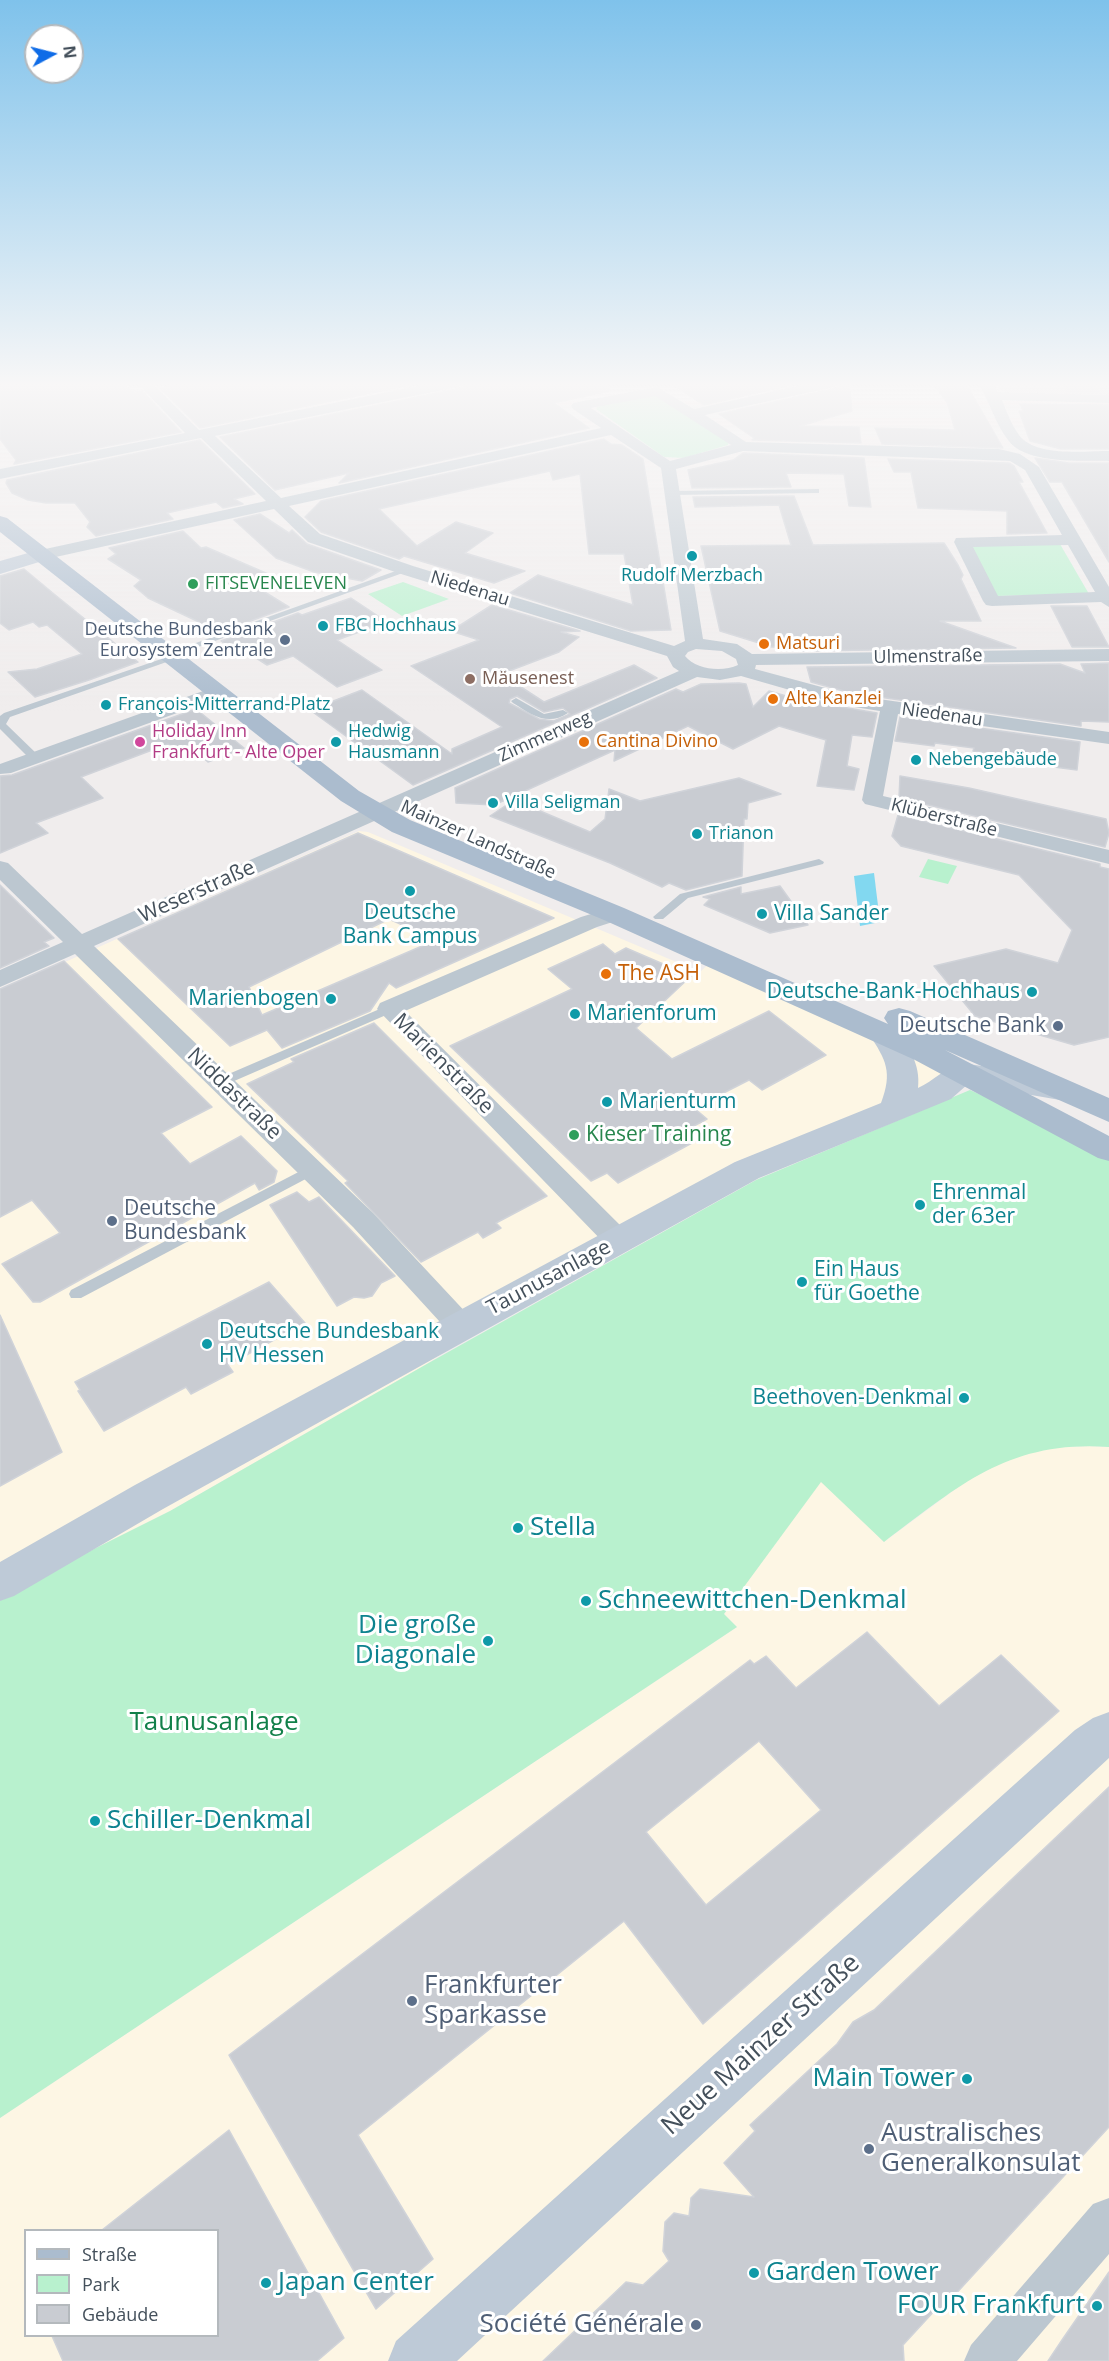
<!DOCTYPE html>
<meta charset="utf-8">
<style>
body{margin:0}
#map{position:relative;width:1109px;height:2361px;overflow:hidden;background:#f0eded;font-family:"Open Sans",sans-serif}
canvas{display:block}
.legend{position:absolute;left:24px;top:2229px;width:195px;height:108px;box-sizing:border-box;background:#fff;border:2px solid #b4b9bd;margin:0;padding:8px 10px;list-style:none;font-size:18px;color:#44505b}
.legend li{display:flex;align-items:center;gap:12px;height:30px}
.legend b{width:30px;border:2px solid #b4b9bd}
.north{position:absolute;left:24px;top:24px;width:60px;height:60px;box-sizing:border-box;background:#fff;border:2px solid #b4b9bd;border-radius:50%;rotate:83deg;font-size:16px;font-weight:700;line-height:24px;text-align:center;color:#44505b}
.north::after{content:'';display:block;margin:auto;width:21px;height:27px;background:#0f6ce7;clip-path:polygon(50% 0,100% 100%,50% 72%,0 100%)}
</style>
<div id="map">
<canvas width="1109" height="2361"></canvas>
<ul class="legend">
<li><b style="height:8px;background:#abbcce"></b>Straße</li>
<li><b style="height:16px;background:#b8f1ce"></b>Park</li>
<li><b style="height:16px;background:#c9ccd2"></b>Gebäude</li>
</ul>
<div class="north">N</div>
</div>
<script>
const c = document.querySelector('canvas').getContext('2d');
c.lineJoin = 'round';
function fill(path, color) {
  c.fillStyle = color;
  c.fill(path, 'evenodd');
}
function strokePath(path, color, width, dash) {
  c.strokeStyle = color;
  c.lineWidth = width;
  c.lineCap = dash ? 'butt' : 'round';
  c.setLineDash(dash || []);
  c.stroke(path);
}
function write(font, color, halo, rows, align = 'center') {
  c.font = font + ' "Open Sans",sans-serif';
  c.lineWidth = 6;
  c.setLineDash([]);
  c.textBaseline = 'middle';
  c.strokeStyle = halo;
  c.fillStyle = color;
  for (const [text, x, y, turn = 0] of rows) {
    c.save();
    c.translate(x, y);
    c.rotate((+turn || 0) * Math.PI / 180);
    c.textAlign = isNaN(turn) ? turn : align;
    if (halo) c.strokeText(text, 0, 0);
    c.fillText(text, 0, 0);
    c.restore();
  }
}
fill(new Path2D(`
 M359 831 368 832 700 972 713 960 962 1073 733 1163 425 1365 170 1511 0 1596V991Z
 M1089 1446 1109 1447V2361H0V2118L737 1627 724 1614 821 1481 884 1542 965 1482 999 1464 1028 1453 1059 1447ZM26 2230H218V2336H26Z`), '#fdf6e4');
fill(new Path2D(`
 M995 382H1109V395L1005 392 999 389Z`), '#e1dedf');
fill(new Path2D(`
 M642 395 658 396 729 442 728 445 684 458 664 457 596 409 597 407Z
 M1060 544 1089 594 996 596 971 546Z
 M403 582 449 599 402 616 368 594Z
 M928 859 957 866 948 884 919 877Z
 M970 1090 1109 1152V1447C1008 1440 959 1486 884 1542L821 1482 724 1614 737 1627 0 2118V1596L170 1511 425 1365 756 1180Z`), '#b8f1ce');
fill(new Path2D(`
 M874 873 880 922 860 926 854 876Z`), '#82d8f0');
const building = new Path2D(`
 M0 382H120L134 392 142 391 181 432 14 464 16 460 0 439Z
 M187 382H424L200 428 160 388Z
 M471 382H608L609 391 554 403 589 428 339 483 349 473 275 490 220 437 462 388Z
 M669 382H803L704 405Z
 M849 382 852 411 800 426 859 427 861 443 752 440 754 438 719 414 838 388Z
 M932 382H965L1003 448 882 444 875 428 955 430 947 402Z
 M1063 382 1094 384 1098 392H1067Z
 M1020 404 1109 405V449H1061L1030 441 1019 411H1023Z
 M604 439 611 444 622 445 643 459 671 630 631 631 510 593 538 575 633 605 624 554H589L580 474 553 480 550 471 379 509 417 546 456 522 493 533 465 553 525 571 494 583 404 556 399 559 321 532 305 517 321 501Z
 M200 440 255 494 234 499 243 504 223 508 216 502 167 513 173 519 96 536 87 527 90 522 75 503H46L28 500 12 493 6 483 7 480Z
 M743 453 864 458 871 507 849 506 844 474 786 473 791 487 692 488 688 470 733 460Z
 M1035 458 1069 463H1109V562L1062 482H1050Z
 M888 459 1009 463 1014 466 1023 482H1019L1047 533 1007 534V511L918 508 911 472H894Z
 M794 496 813 545 944 543 958 565 963 575 961 579 981 621H940L1016 648 803 651 802 647H772L720 631 701 546 791 545 779 505 695 507 693 497Z
 M260 514 289 533 292 530 307 544 381 570 362 581 314 572 276 558 234 520Z
 M183 531 201 548 206 547 268 574 255 586 289 607 212 635 197 624 199 622 148 598 134 586 141 580 108 559 116 554 109 548Z
 M24 569 54 594 138 662 89 680 35 697 8 672 37 669 82 654 47 625 39 627 33 622 9 630 0 623V576Z
 M351 598 387 622 337 640 382 670 337 687 293 656 267 665 250 654 242 657 221 641 298 613 302 615Z
 M492 605 580 631 561 632 579 637 559 652 501 674 544 702 634 665 657 678 413 785 310 710 362 690 452 754V749L502 727 411 666 479 640 451 631ZM517 696 544 712 563 708 570 714 554 721 539 719 509 703 510 699Z
 M1051 606H1087L1109 647H1072Z
 M1109 663V722L1081 721V726L851 693 811 682 807 667 1060 664 1085 673 1081 664Z
 M739 683 746 684 753 707 769 691 817 705 816 700 842 707 877 713 872 737 852 735 847 766 859 769 854 790 817 786 826 740 779 726 733 749 688 726 614 761 615 750 494 805 456 803 455 788 676 689 683 692 701 684Z
 M196 709 244 748 208 762 193 749 180 754 168 744 81 777 103 798 36 823 48 833 0 853V776L12 775Z
 M900 717 1080 742 1077 770 1054 767V760L1045 759 1005 753V756L973 751 974 748 935 743 934 746 895 741Z
 M900 776 969 788 1106 819 1109 833 1105 847 899 798Z
 M739 778 781 794 748 803 747 819H744L742 876 686 890 669 883 662 887 610 863 490 816 514 800 590 832 605 819 609 789 640 801Z
 M898 815 1100 864V867L1109 869V1037L1074 1045 975 1016 934 966 1006 949 1058 963 1072 930 1019 875 901 846 892 836Z
 M358 833 554 918 396 988 389 983 370 1011 282 1048 267 1030 230 1046 118 939ZM389 919 436 940 262 1015 249 987Z
 M0 885 54 938 44 942 49 946 0 968Z
 M780 886 808 925 770 933 704 905 710 899 703 897 741 887V894Z
 M603 944 615 954 626 948 691 976 636 1028 672 1059 769 1011 826 1055 762 1090 749 1080 694 1108 707 1119 692 1127 703 1137 618 1183 607 1173 591 1181 450 1046 572 989 548 969Z
 M64 961 212 1107 161 1133 190 1164 241 1136 277 1171 274 1182 259 1190 255 1183 40 1302H33L2 1264 60 1233 32 1200 0 1217V989Z
 M374 1023 547 1196 496 1223 501 1228 483 1238 478 1232 421 1262 345 1183 348 1181 247 1084 294 1062 291 1059Z
 M297 1192 309 1202 319 1197 395 1276 381 1283 372 1296 364 1298 354 1297 337 1306 270 1205Z
 M269 1282 305 1323 228 1365 233 1372 191 1394 186 1387 104 1431 78 1391 80 1390 75 1382Z
 M0 1315 62 1452 0 1486Z
 M867 1632 939 1706 1001 1655 1059 1711 703 2024 624 1921 358 2135 433 2259 376 2309 229 2055 750 1660 754 1664 766 1656 796 1688ZM759 1741 821 1810 706 1905 646 1832Z
 M1109 1787V2127L940 2311 937 2308 903 2345 904 2361H543L626 2282 643 2285 669 2261 663 2251 665 2222 674 2213 689 2216 691 2198 700 2189 754 2197 724 2163 755 2131 750 2125 837 2044 853 2022 874 2010Z
 M229 2130 344 2338 317 2361H63L52 2336H218V2230H102Z
 M1109 2272V2361H1048L1062 2340Z`);
fill(building, '#c9ccd2');
strokePath(building, '#d0d3d9', 1.5);
fill(new Path2D(`
 M816 489H819V493L672 495 668 493 672 491Z
 M404 568 411 570 190 650 182 648Z
 M170 656 178 658 10 717 6 724 39 756V760H31L0 729V716L4 713Z
 M516 698 544 714 563 710 568 713C547 727 531 714 513 703L511 701Z
 M819 859 824 862 823 864 688 898 663 919H655L653 917 680 894Z
 M389 1005 393 1006 395 1009 393 1012 225 1085H217L215 1082 217 1079Z
 M312 1165 319 1170 317 1173 81 1298H71L69 1294 71 1290Z`), '#bcc7d0');
fill(new Path2D(`
 M136 382H151L199 430 438 382H469L462 386 215 436 281 498 601 428 573 409 571 406 573 403 657 387 694 409 816 382H845L838 386 705 415 746 442 999 449 1020 454 1039 467 1109 587V607L1101 602 992 606 986 605 983 601 954 542 956 538 1062 535 1025 470 1010 461 743 451 676 469 703 639 737 644 752 654 1109 649V661L756 665 755 669 851 695 1109 732V744L898 714 883 796 1109 850V864L865 804 862 800 880 711 842 705 741 676 720 680 697 677 94 946 373 1213 471 1318 476 1326 471 1334 461 1337 451 1334 353 1227 75 954 0 987V970L63 942 0 880V861L8 863 82 934 679 671 673 667 667 656 401 574 308 542 274 509 42 560 36 559 34 555 36 551 266 501 201 438 0 479V469L185 433ZM655 396 731 445 670 461 591 408ZM611 435 661 468 685 641 674 646 413 566 320 534 289 506ZM1068 545 1095 592 998 596 973 547ZM696 649 722 651 736 659 738 665C723 672 696 670 685 656L688 652Z
 M978 382H992L998 392 1109 395V403L1002 400C1007 412 1011 424 1019 435 1035 457 1084 451 1109 451V461C1081 460 1026 465 1008 440 995 423 989 401 978 382Z
 M217 686 224 688 227 692 224 696 11 773 0 774V764Z
 M614 907 622 909 625 914 622 919 597 927 405 1011 629 1234 633 1241 629 1248 619 1251 609 1248 377 1009 380 1003 581 917Z
 M1109 2198V2254L1017 2361H964L971 2345 1093 2204Z`), '#bcc7d0');
fill(new Path2D(`
 M42 549 49 551 52 555 49 559 0 574V561Z
 M884 1024 895 1027C908 1046 921 1064 918 1088 934 1081 945 1067 962 1063L1060 1078 1071 1082 1076 1089 1071 1096 1060 1100 968 1084 951 1099 759 1178 163 1509 14 1596 0 1601V1562L135 1485 735 1162 881 1103C893 1072 886 1060 869 1034L873 1027Z
 M1109 1712V1758L457 2361H388L396 2341 1075 1730 1093 1718Z`), '#becad7');
fill(new Path2D(`
 M0 516 7 518 359 791 410 820 624 908 888 1024 884 1018 888 1011 899 1008 910 1011 1109 1098V1122L945 1050 1109 1136V1161L1098 1158 915 1060 604 920 392 832 341 801 0 532Z`), '#abbcce');
const sky = c.createLinearGradient(0, 0, 0, 713);
sky.addColorStop(0, '#7fc2eb');
sky.addColorStop(0.54, '#f8f7f7');
sky.addColorStop(1, '#f8f7f700');
c.fillStyle = sky;
c.fillRect(0, 0, 1109, 713);
for (const [x, y, r, color] of [
 [692,556,6,"#0f9aa8"],
 [193,584,6,"#2e9e5b"],
 [323,626,6,"#0f9aa8"],
 [285,640,6,"#5c6f8a"],
 [764,644,6,"#e8710a"],
 [470,679,6,"#8d6e63"],
 [773,699,6,"#e8710a"],
 [106,705,6,"#0f9aa8"],
 [140,742,6,"#d1479c"],
 [336,742,6,"#0f9aa8"],
 [584,742,6,"#e8710a"],
 [916,760,6,"#0f9aa8"],
 [493,803,6,"#0f9aa8"],
 [697,834,6,"#0f9aa8"],
 [410,891,6,"#0f9aa8"],
 [762,914,6,"#0f9aa8"],
 [606,974,6,"#e8710a"],
 [1032,992,6,"#0f9aa8"],
 [331,999,6,"#0f9aa8"],
 [575,1014,6,"#0f9aa8"],
 [1058,1026,6,"#5c6f8a"],
 [607,1102,6,"#0f9aa8"],
 [574,1135,6,"#2e9e5b"],
 [920,1205,6,"#0f9aa8"],
 [112,1221,6,"#5c6f8a"],
 [802,1282,6,"#0f9aa8"],
 [207,1344,6,"#0f9aa8"],
 [964,1398,6,"#0f9aa8"],
 [518,1528,6,"#0f9aa8"],
 [586,1601,6,"#0f9aa8"],
 [488,1641,6,"#0f9aa8"],
 [95,1821,6,"#0f9aa8"],
 [412,2001,6,"#5c6f8a"],
 [967,2079,6,"#0f9aa8"],
 [869,2149,6,"#5c6f8a"],
 [754,2273,6,"#0f9aa8"],
 [266,2283,6,"#0f9aa8"],
 [1097,2306,6,"#0f9aa8"],
 [696,2325,6,"#5c6f8a"]
]) {
  const dot = new Path2D();
  dot.arc(x, y, r, 0, 2 * Math.PI);
  c.fillStyle = color;
  c.fill(dot);
  strokePath(dot, '#fff', 2);
}
write('18px', '#0d838f', '#fff', [
 ["Rudolf Merzbach",692,576,"center"],
 ["FBC Hochhaus",335,626],
 ["François-Mitterrand-Platz",118,705],
 ["Hedwig",348,732],
 ["Hausmann",348,753],
 ["Nebengebäude",928,760],
 ["Villa Seligman",505,803],
 ["Trianon",709,834]
], 'left');
write('18px', '#27864d', '#fff', [
 ["FITSEVENELEVEN",205,584]
], 'left');
write('18px', '#44505b', '#fff', [
 ["Niedenau",470,589,17],
 ["Ulmenstraße",928,657,-1],
 ["Niedenau",942,715,8],
 ["Zimmerweg",545,737,-24],
 ["Klüberstraße",944,818,14],
 ["Mainzer Landstraße",478,840,24]
]);
write('18px', '#4e5e75', '#fff', [
 ["Deutsche Bundesbank",273,630],
 ["Eurosystem Zentrale",273,651]
], 'right');
write('18px', '#c56008', '#fff', [
 ["Matsuri",776,644],
 ["Alte Kanzlei",785,699],
 ["Cantina Divino",596,742]
], 'left');
write('18px', '#785e54', '#fff', [
 ["Mäusenest",482,679]
], 'left');
write('18px', '#b23c85', '#fff', [
 ["Holiday Inn",152,732],
 ["Frankfurt - Alte Oper",152,753]
], 'left');
write('21px', '#44505b', '#fff', [
 ["Weserstraße",197,892,-24],
 ["Marienstraße",443,1064,45],
 ["Niddastraße",234,1094,44],
 ["Taunusanlage",549,1278,-28]
]);
write('21px', '#0d838f', '#fff', [
 ["Deutsche",410,913,"center"],
 ["Bank Campus",410,937,"center"],
 ["Villa Sander",774,914],
 ["Deutsche-Bank-Hochhaus",1020,992,"right"],
 ["Marienbogen",319,999,"right"],
 ["Marienforum",587,1014],
 ["Marienturm",619,1102],
 ["Ehrenmal",932,1193],
 ["der 63er",932,1217],
 ["Ein Haus",814,1270],
 ["für Goethe",814,1294],
 ["Deutsche Bundesbank",219,1332],
 ["HV Hessen",219,1356],
 ["Beethoven-Denkmal",952,1398,"right"]
], 'left');
write('21px', '#c56008', '#fff', [
 ["The ASH",618,974]
], 'left');
write('21px', '#4e5e75', '#fff', [
 ["Deutsche Bank",1046,1026],
 ["Deutsche",124,1209,"left"],
 ["Bundesbank",124,1233,"left"]
], 'right');
write('21px', '#27864d', '#fff', [
 ["Kieser Training",586,1135]
], 'left');
write('26px', '#0d838f', '#fff', [
 ["Stella",530,1528],
 ["Schneewittchen-Denkmal",598,1601],
 ["Die große",476,1626,"right"],
 ["Diagonale",476,1656,"right"],
 ["Schiller-Denkmal",107,1821],
 ["Main Tower",955,2079,"right"],
 ["Garden Tower",766,2273],
 ["Japan Center",278,2283],
 ["FOUR Frankfurt",1085,2306,"right"]
], 'left');
write('26px', '#12804a', '#fff', [
 ["Taunusanlage",214,1723]
]);
write('26px', '#4e5e75', '#fff', [
 ["Frankfurter",424,1986],
 ["Sparkasse",424,2016],
 ["Australisches",881,2134],
 ["Generalkonsulat",881,2164],
 ["Société Générale",684,2325,"right"]
], 'left');
write('26px', '#44505b', '#fff', [
 ["Neue Mainzer Straße",761,2045,-42]
]);
</script>
